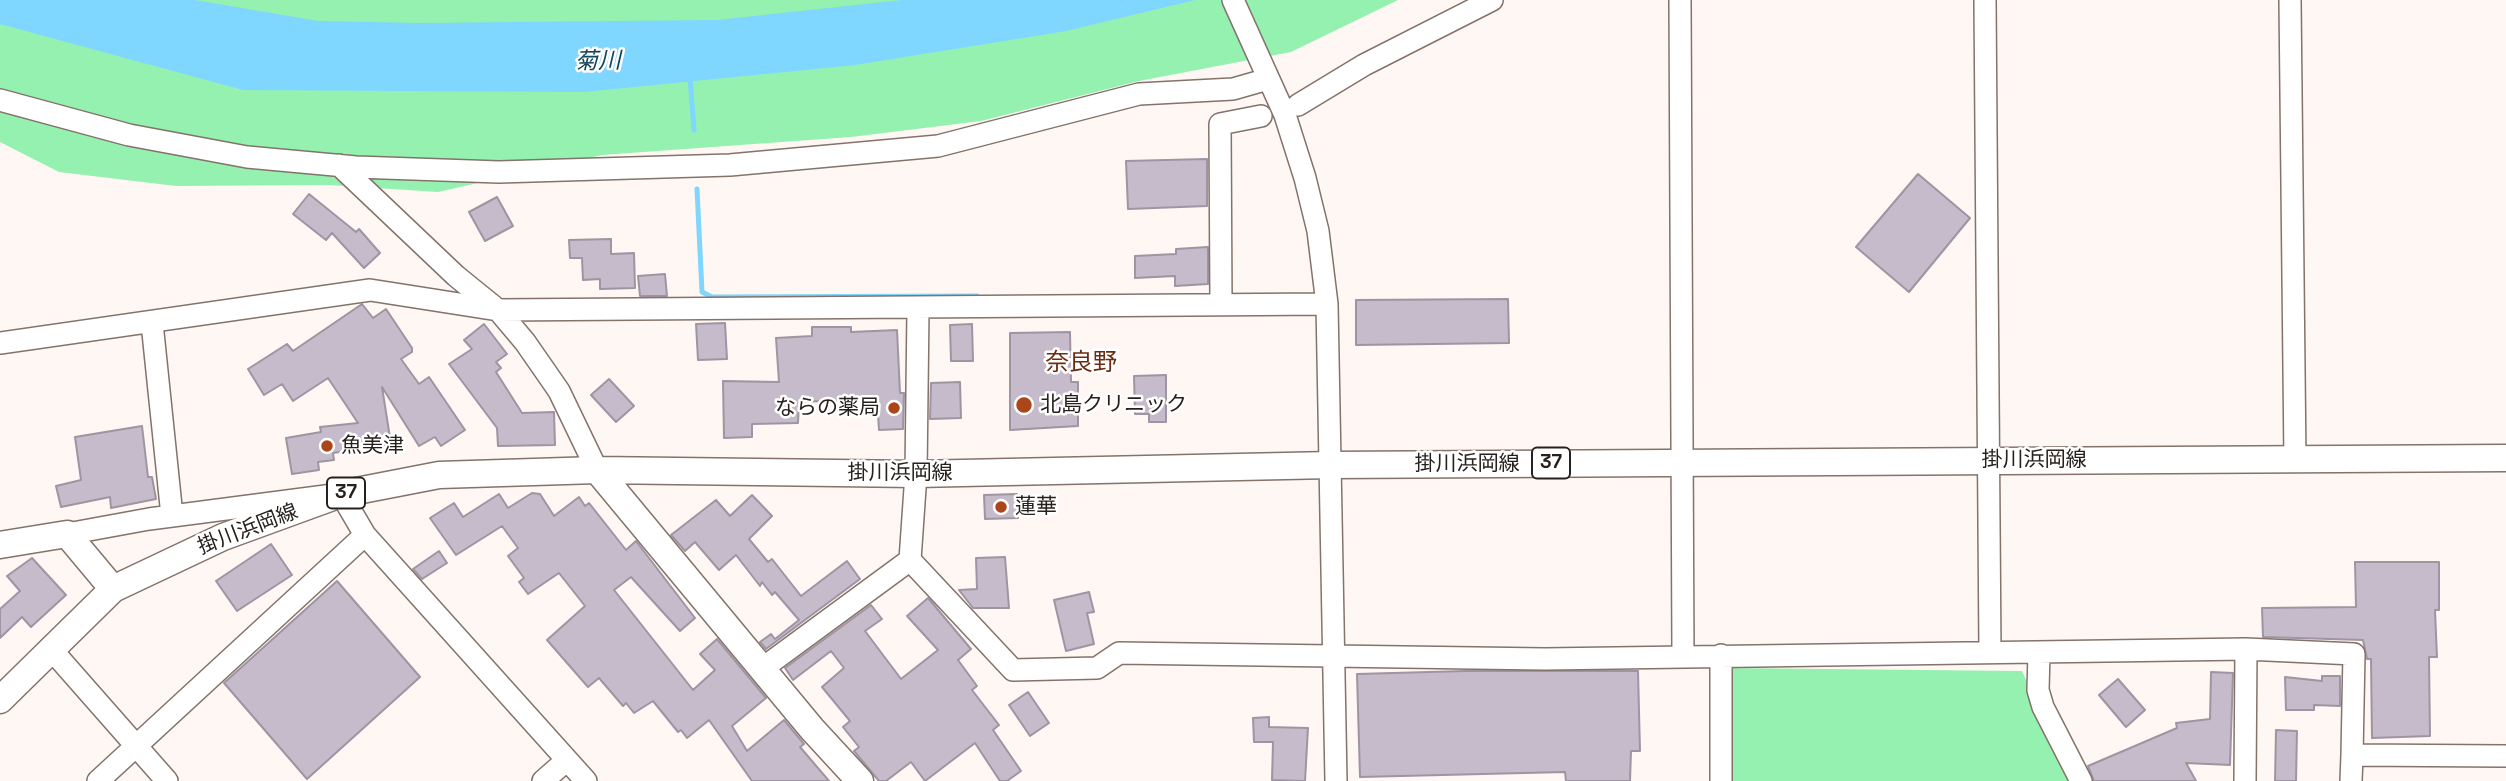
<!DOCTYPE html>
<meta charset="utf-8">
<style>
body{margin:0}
canvas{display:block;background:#fef7f3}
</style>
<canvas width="2506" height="781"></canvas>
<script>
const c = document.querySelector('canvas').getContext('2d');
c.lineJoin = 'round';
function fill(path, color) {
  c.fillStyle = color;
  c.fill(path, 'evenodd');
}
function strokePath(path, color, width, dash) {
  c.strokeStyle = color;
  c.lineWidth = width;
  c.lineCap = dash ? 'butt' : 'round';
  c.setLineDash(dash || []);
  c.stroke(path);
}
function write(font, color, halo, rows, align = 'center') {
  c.font = font + ' "Space Grotesk","Noto Sans JP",sans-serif';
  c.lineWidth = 5;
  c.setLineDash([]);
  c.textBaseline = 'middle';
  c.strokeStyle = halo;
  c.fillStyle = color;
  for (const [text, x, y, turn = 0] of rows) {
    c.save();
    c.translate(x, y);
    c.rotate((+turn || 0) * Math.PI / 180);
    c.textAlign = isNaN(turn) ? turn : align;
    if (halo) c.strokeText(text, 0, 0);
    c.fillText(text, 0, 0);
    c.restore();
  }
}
fill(new Path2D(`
 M0 0H1398L1291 52 1139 81 981 121 851 137 602 155 438 192 330 185 176 186 59 172 0 142Z
 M1727 668 2022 671 2072 781H1727Z`), '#95f1b0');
fill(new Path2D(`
 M0 0H195L318 21 420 23 717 20 902 0H1195L1066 31 855 65 584 92 243 90 0 24Z`), '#7fd6fe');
strokePath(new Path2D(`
 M690 77 694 130
 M697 189 702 292 712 297 977 296`), '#7fd6fe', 5);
const building = new Path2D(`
 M1207 159V206L1128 209 1126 161Z
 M1918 174 1970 218 1909 292 1856 247Z
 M309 194 356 232 359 229 380 253 364 268 332 233 326 240 293 214Z
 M497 197 513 226 485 241 469 212Z
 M611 239V254L634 253 635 288 600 289V279L583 280 582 258H570L569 240Z
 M1208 247V284L1175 286V276L1135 278V256L1176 254V249Z
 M665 274 667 296H640L638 276Z
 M1508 299 1509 343 1356 345V300Z
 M362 304 373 318 386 309 412 348V352L401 359 419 384 429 377 465 430 441 446 435 437 419 446 382 387 391 444 333 453 334 460 318 462 319 470 292 474 286 438 321 432 320 427 358 423 328 378 293 401 282 384 264 395 248 369 287 344 293 351Z
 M725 323 727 359 698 360 696 324Z
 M484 324 507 354 496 362 501 368 496 372 522 413 554 412 555 445 498 446 497 428 449 364 472 349 464 340Z
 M972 324 973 361H951L950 325Z
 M812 327H851V332L897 330 900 393H904L903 429 879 430 877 399 799 402 798 423 752 424V437L724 438 723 381 779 382 776 338 812 336Z
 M1070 332 1071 382H1078V426L1010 430V333Z
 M1166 375V422H1149V414H1135L1134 376Z
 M609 379 634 406 616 422 591 395Z
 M960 382 961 418 930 419 931 383Z
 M142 426 148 477H152L156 499 111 508 110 497 61 507 56 486 81 480 75 437Z
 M532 493 540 494 554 516 579 497 585 506 589 503 626 550 636 541 695 618 680 631 631 577 614 590 693 690 715 670 700 654 717 639 766 698 732 726 747 751 784 720 804 744 800 747 829 781H752L709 720 687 738 681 730 678 732 653 701 634 713 626 703 623 706 599 678 588 687 547 640 585 606 559 573 528 594 519 582 524 578 508 556 518 548 502 526 456 555 430 518 454 503 463 517 499 494 508 508Z
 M1017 494 1018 518 985 519 984 495Z
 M752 495 772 516 749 539 768 562 772 559 801 596 847 561 860 579 766 649 760 642 771 634 775 639 799 620 775 592 772 595 762 582 760 586 736 555 719 570 695 542 685 551 671 535 716 500 730 516Z
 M271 544 292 575 237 611 216 581Z
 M439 551 447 563 422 579 413 569Z
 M1005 557 1009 608H973L959 590 977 589 976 558Z
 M32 558 66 595 31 627 22 617 0 638V609L20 591 7 576Z
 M2355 562H2439V610H2435L2437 657H2429L2430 736 2372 738 2371 659H2367L2363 640 2263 637 2262 608 2356 607Z
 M337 581 420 677 307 779 224 683Z
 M1089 592 1094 612 1087 613 1094 644 1066 651 1054 600Z
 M928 598 971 649 958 660 977 686 972 690 999 725 993 730 1021 771 1007 781H1000L975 743 925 781 911 762 886 781H879L854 751 859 747 843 727 850 721 822 687 844 668 831 651 793 680 785 668 871 605 882 619 865 631 901 679 938 650 907 616Z
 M1465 671H1638L1640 751H1631L1630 781H1566L1565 772 1360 777 1357 674Z
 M2211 672 2233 673 2230 765 2186 763 2196 781H2094L2088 766 2177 728 2176 723 2210 719Z
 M2322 676H2340V706L2314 705V710H2286L2285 677 2322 681Z
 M2118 679 2145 710 2126 727 2099 695Z
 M1028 692 1049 723 1030 736 1009 705Z
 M1269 717V727L1308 728 1305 781 1272 780 1273 742H1254L1253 718Z
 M2276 730 2297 731 2296 781H2275Z`);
fill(building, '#c6bbca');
strokePath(building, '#9f94a2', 2);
const minor = new Path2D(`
 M1233 0 1285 115 1305 178 1318 231 1327 304 1336 781
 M1680 0 1683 655
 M1985 0 1990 651
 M2290 0 2295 461
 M0 100 129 135 247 157 356 167 499 172 730 165 938 146 1139 94 1233 89 1268 79
 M1298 105 1364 65 1492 0
 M339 165 456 276 498 310 525 342 559 391 597 470
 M1221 305 1220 124 1261 116
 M152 323 172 516
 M0 343 370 290 498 310 1327 304
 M67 534 149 519 341 494 365 535 586 781
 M910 560 1013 670 1097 668 1119 653 1545 659 2246 649 2354 654 2352 755 2506 756
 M50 648 167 781
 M2039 653 2038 690 2043 707 2081 781
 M1721 655V781
 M763 668 910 560 916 474 918 309
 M98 781 365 535
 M543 781 567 760
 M2245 781 2246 649
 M2351 781 2352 755`);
const major = new Path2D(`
 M597 470 812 729 860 781
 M0 545 67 534 113 589
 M0 700 113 589 223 537 341 494 439 475 597 470 916 474 1331 465 2506 458`);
strokePath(minor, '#83736a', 24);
strokePath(major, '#83736a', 29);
strokePath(minor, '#fff', 21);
strokePath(major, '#fff', 26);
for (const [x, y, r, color] of [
 [1024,405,9,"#ab461a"],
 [894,408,7,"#ab461a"],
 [327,446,7,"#ab461a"],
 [1001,507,7,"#ab461a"]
]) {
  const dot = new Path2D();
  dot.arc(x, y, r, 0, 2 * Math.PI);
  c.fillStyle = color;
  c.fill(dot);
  strokePath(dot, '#fff', 2.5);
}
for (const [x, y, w] of [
 [1551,463,38],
 [346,493,38]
]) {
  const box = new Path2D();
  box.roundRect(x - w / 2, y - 15.5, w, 31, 5);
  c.fillStyle = '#fff';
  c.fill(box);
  strokePath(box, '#27211d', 2);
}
write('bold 19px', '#27211d', null, [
 ["37",1551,463],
 ["37",346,493]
]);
write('21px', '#27211d', '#fff', [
 ["北島クリニック",1040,405],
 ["ならの薬局",880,408,"right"],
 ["魚美津",341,446],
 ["蓮華",1015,507]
], 'left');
write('21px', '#27211d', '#fff', [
 ["掛川浜岡線",2034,460],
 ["掛川浜岡線",1467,464],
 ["掛川浜岡線",900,473],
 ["掛川浜岡線",248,530,-21]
]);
write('italic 23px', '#13455a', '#fff', [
 ["菊川",598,62,-1]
]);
write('24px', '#6d2c12', '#fff', [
 ["奈良野",1081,363]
]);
</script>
